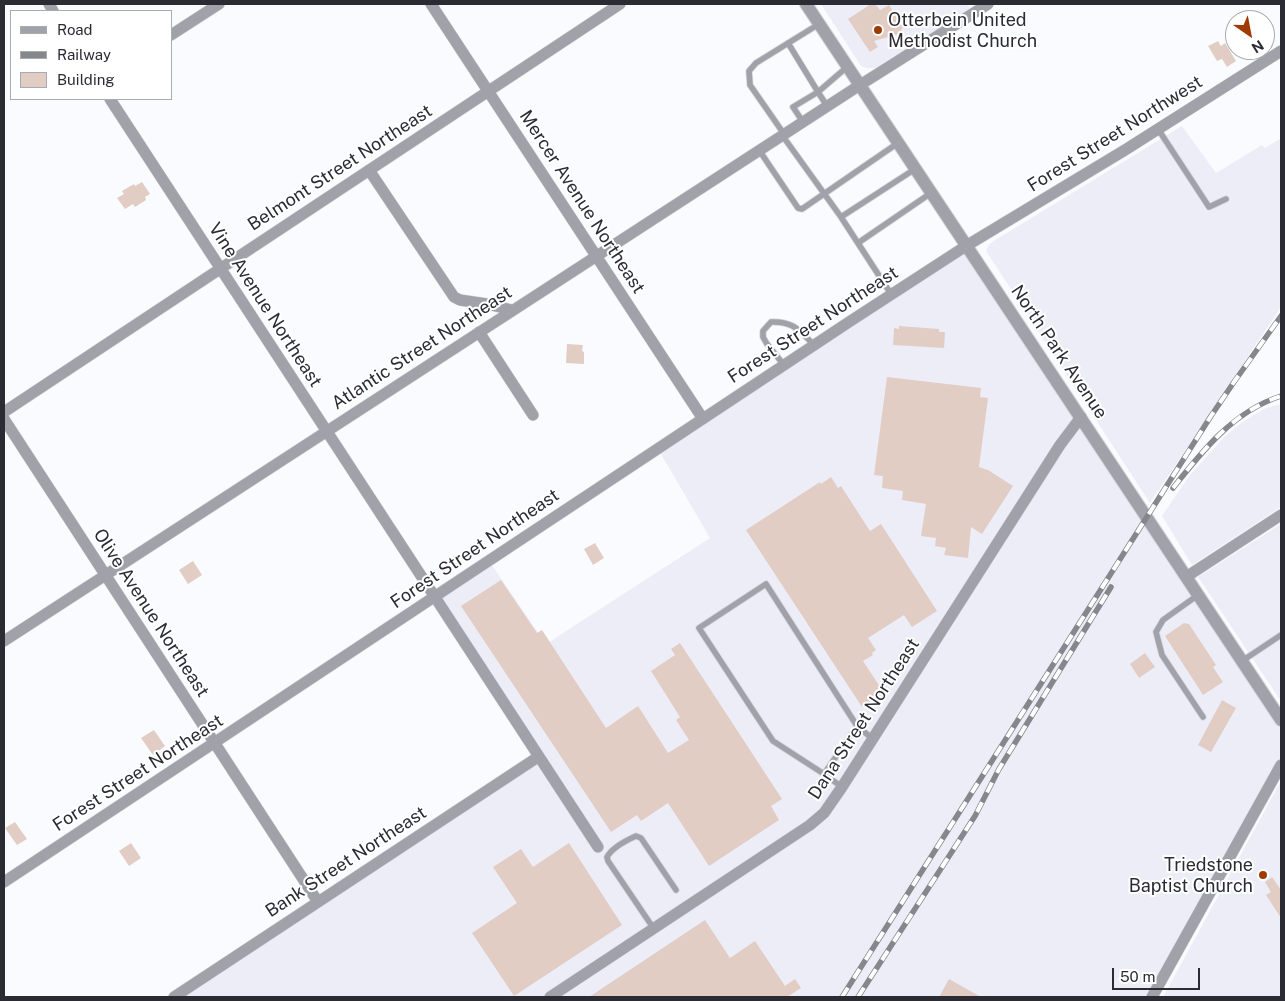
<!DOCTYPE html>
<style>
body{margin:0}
#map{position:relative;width:1285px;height:1001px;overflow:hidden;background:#fafbff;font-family:"Public Sans",sans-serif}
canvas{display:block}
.frame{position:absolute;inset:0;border:5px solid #2b2c33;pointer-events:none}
.legend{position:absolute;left:10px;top:10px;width:162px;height:90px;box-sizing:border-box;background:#fff;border:1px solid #aaabad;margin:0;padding:6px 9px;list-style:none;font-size:15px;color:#2b2c33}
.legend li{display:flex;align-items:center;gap:10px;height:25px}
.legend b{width:25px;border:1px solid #aaabad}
.north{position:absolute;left:1225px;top:10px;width:50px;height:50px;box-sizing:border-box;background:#fff;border:1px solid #aaabad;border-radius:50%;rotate:147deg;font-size:14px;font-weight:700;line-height:20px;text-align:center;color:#2b2c33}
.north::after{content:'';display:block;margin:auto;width:18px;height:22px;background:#9e3a02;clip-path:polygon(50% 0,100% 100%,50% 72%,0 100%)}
.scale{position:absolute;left:1112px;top:968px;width:88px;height:22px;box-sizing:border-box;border:2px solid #2b2c33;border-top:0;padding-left:6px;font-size:15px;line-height:18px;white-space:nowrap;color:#2b2c33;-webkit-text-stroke:4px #fff;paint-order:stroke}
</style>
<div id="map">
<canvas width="1285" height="1001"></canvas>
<div class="frame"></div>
<ul class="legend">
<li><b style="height:6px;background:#a0a1a9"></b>Road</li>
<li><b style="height:6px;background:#86878c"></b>Railway</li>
<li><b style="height:14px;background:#e2cdc5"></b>Building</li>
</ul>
<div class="north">N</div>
<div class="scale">50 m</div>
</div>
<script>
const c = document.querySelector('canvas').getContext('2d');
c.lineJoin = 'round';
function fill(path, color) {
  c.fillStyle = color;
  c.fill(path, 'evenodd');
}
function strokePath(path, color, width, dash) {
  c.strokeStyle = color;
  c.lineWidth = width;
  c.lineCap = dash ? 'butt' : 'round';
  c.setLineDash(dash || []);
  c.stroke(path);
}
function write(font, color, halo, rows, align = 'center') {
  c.font = font + ' "Public Sans",sans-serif';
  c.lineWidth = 4;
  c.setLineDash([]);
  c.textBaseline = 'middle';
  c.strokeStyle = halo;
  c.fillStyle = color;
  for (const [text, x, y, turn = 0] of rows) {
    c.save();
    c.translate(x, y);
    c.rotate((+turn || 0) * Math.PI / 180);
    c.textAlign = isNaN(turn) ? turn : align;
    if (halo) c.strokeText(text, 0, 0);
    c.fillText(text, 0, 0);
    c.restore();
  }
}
fill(new Path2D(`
 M821 4H967L971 9 875 68H867L861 66Z
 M1182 126 1216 173 1262 145 1265 148 1281 138V307L1150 503 986 251 988 246 992 242Z
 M966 246 1281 720V765L1152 997H174L538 757 435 597 489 561 546 644 710 538 658 449Z
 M1281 404V507L1192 565 1162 516 1190 475 1225 436 1244 421 1266 408Z
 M1281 524V701L1198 577Z
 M1281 781V997H1163Z`), '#ededf8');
fill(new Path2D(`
 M871 4H875L880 10 889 5 903 27 899 34 874 41 878 47 870 52 848 19Z
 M1218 41 1221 46 1225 43 1236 61 1227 67 1222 59 1217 61 1208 46Z
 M142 182 150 194 145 197 146 200 135 207 133 204 125 209 117 198 124 194 122 191 134 184 135 186Z
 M899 326 939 329V332H945L944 348 893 345 894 328 899 329Z
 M567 344 583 345 582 351 584 352V364L566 363Z
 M887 377 981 388 980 397 988 398 979 467 988 470 1013 486 982 534 971 527 968 558 944 555 946 548 935 546 936 538 921 536 926 504 902 500 903 491 882 488 883 476 874 475Z
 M831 477 838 488 841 486 870 531 881 524 937 611 912 627 904 615 868 638 876 650 872 653 873 655 863 661 884 693 862 707 746 530 820 482 821 484Z
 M595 543 604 558 593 565 584 549Z
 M193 561 202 575 188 584 179 570Z
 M501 580 537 633 542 630 606 728 638 706 668 753 689 740 676 720 680 717 651 671 675 655 671 649 680 643 782 799 771 806 779 820 709 866 668 803 641 821 637 815 611 832 461 606Z
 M1184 623 1189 624 1216 665 1213 667 1223 682 1203 695 1165 636Z
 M1145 653 1155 667 1139 678 1130 664Z
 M1222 700 1236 708 1211 752 1198 745Z
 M154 730 165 746 153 755 141 738Z
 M15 822 27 839 17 845 5 828Z
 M131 843 141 858 129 866 119 851Z
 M569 843 622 925 514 996 472 933 517 903 493 867 521 849 533 867Z
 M1272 877 1281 890V918L1266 895 1271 892 1265 882Z
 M705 920 730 958 755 941 785 986 795 979 801 988 787 997H589Z
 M949 979 981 997H939Z`), '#e2cdc5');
const service = new Path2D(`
 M788 43 818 92 847 67
 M803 122 793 107 818 92 827 106
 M1158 129 1209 207 1226 199
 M784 134 750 85 749 71 756 63 819 24
 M782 135 841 217 891 294
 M759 150 798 208 802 209 898 143
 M841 217 915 169
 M858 243 931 193
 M784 365 767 344 763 337V331L771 322C793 321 799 330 814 345
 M1198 595 1163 620 1156 632 1162 655 1203 717
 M1242 661 1281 635
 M824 774 773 741 699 628 766 584 857 726
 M842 787 824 774 857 726 873 739
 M654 929 608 861 607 857C612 848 627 840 636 836L641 838 676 890`);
const minor = new Path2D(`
 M49 4 53 11
 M431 4 703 419
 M171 35 219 4
 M110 99 598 847
 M369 170 454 297 460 300 487 304 512 310
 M479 332 533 415
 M4 412 620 4
 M4 419 318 902
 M1186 577 1281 515
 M4 641 860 85 988 4
 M4 882 849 322 966 246 1125 150 1281 51
 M174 997 538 757
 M550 997 810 825 824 813 842 787 1060 445 1081 417
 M1152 997 1281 765`);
const tertiary = new Path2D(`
 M806 4 1281 720`);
strokePath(service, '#d5d6da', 7);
strokePath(minor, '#d5d6da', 12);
strokePath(tertiary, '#d5d6da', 14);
strokePath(service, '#a0a1a9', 5.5);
strokePath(minor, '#a0a1a9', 11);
strokePath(tertiary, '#a0a1a9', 12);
const rail = new Path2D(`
 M1173 488C1203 450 1234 411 1281 396
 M842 997 1211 416 1234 382 1281 316
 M858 997 975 816 999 769 1111 587`);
strokePath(rail, '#86878c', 5.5);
strokePath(rail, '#fff', 4, [11]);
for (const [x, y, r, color] of [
 [878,30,5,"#9e3a02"],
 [1263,875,5,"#9e3a02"]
]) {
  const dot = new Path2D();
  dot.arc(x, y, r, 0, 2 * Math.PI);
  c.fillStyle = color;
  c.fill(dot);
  strokePath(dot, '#fff', 2);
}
write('18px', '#2b2c33', '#fff', [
 ["Otterbein United",888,20],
 ["Methodist Church",888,41],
 ["Triedstone",1253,865,"right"],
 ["Baptist Church",1253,886,"right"]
], 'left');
write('18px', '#2b2c33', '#fff', [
 ["Forest Street Northwest",1115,134,-32],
 ["Belmont Street Northeast",340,168,-33],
 ["Mercer Avenue Northeast",582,202,57],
 ["Vine Avenue Northeast",265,305,57],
 ["Forest Street Northeast",813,325,-33],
 ["Atlantic Street Northeast",422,348,-33],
 ["North Park Avenue",1059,352,56],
 ["Forest Street Northeast",475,549,-34],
 ["Olive Avenue Northeast",151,613,57],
 ["Dana Street Northeast",864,719,-57],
 ["Forest Street Northeast",138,773,-33],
 ["Bank Street Northeast",346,862,-33]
]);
</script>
